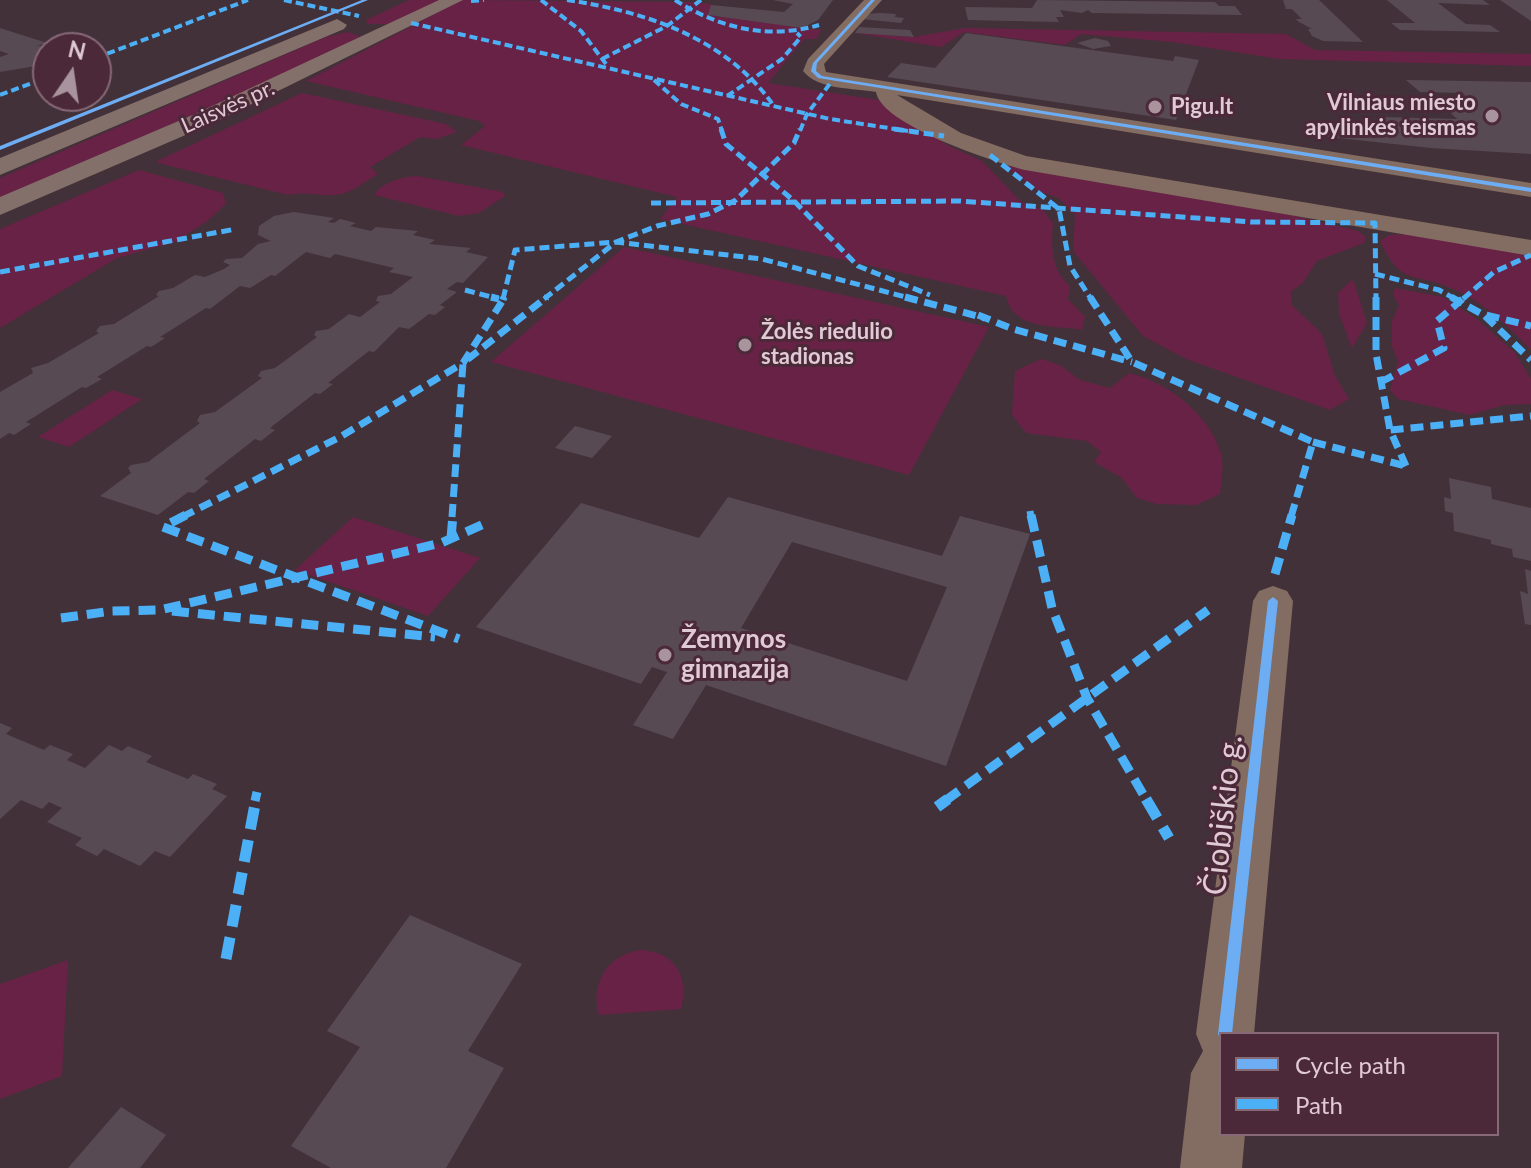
<!DOCTYPE html>
<meta charset="utf-8">
<style>
body{margin:0}
#map{position:relative;width:1531px;height:1168px;overflow:hidden;background:#433139;font-family:Lato,sans-serif}
canvas{display:block}
.legend{position:absolute;left:1219px;top:1032px;width:280px;height:104px;box-sizing:border-box;background:#4b2938;border:2px solid #876976;margin:0;padding:10px 14px;list-style:none;font-size:24px;color:#e0cad3}
.legend li{display:flex;align-items:center;gap:16px;height:40px}
.legend b{width:40px;border:2px solid #876976}
.north{position:absolute;left:32px;top:32px;width:80px;height:80px;box-sizing:border-box;background:#4b2938;border:2px solid #876976;border-radius:50%;rotate:13deg;font-size:22px;font-weight:700;line-height:32px;text-align:center;color:#e0cad3}
.north::after{content:'';display:block;margin:auto;width:28px;height:36px;background:#a9949d;clip-path:polygon(50% 0,100% 100%,50% 72%,0 100%)}
</style>
<div id="map">
<canvas width="1531" height="1168"></canvas>
<ul class="legend">
<li><b style="height:10px;background:#6dadf4"></b>Cycle path</li>
<li><b style="height:10px;background:#4cb0f7"></b>Path</li>
</ul>
<div class="north">N</div>
</div>
<script>
const c = document.querySelector('canvas').getContext('2d');
c.lineJoin = 'round';
function fill(path, color) {
  c.fillStyle = color;
  c.fill(path, 'evenodd');
}
function strokePath(path, color, width, dash) {
  c.strokeStyle = color;
  c.lineWidth = width;
  c.lineCap = dash ? 'butt' : 'round';
  c.setLineDash(dash || []);
  c.stroke(path);
}
function write(font, color, halo, rows, align = 'center') {
  c.font = font + ' Lato,sans-serif';
  c.lineWidth = 6;
  c.setLineDash([]);
  c.textBaseline = 'middle';
  c.strokeStyle = halo;
  c.fillStyle = color;
  for (const [text, x, y, turn = 0] of rows) {
    c.save();
    c.translate(x, y);
    c.rotate((+turn || 0) * Math.PI / 180);
    c.textAlign = isNaN(turn) ? turn : align;
    if (halo) c.strokeText(text, 0, 0);
    c.fillText(text, 0, 0);
    c.restore();
  }
}
fill(new Path2D(`
 M409 0H443L394 24H368L366 20Z
 M462 0 692 2 712 4 709 15 821 30 816 39H804L768 83 879 100 947 145 982 161 1020 201 1043 210 1053 223C1051 246 1051 270 1070 286L1068 299 1085 317 1082 330C1056 325 1013 331 1006 296L660 219 677 197 461 145 485 126 479 121 306 81Z
 M965 28 1286 34 1315 50 1531 54V66L1279 59 1172 42 1081 34 1065 45 964 32 941 47 855 33 914 37Z
 M348 32 362 37 358 43 0 200V178L326 37Z
 M302 93 446 124 457 132 436 139 420 137 370 167 378 174C364 182 351 194 335 195 318 196 305 191 288 195L158 163 157 161Z
 M1002 164 1249 205 1358 231 1366 237 1364 243 1317 261 1302 284 1291 291 1292 305 1322 334 1335 376 1349 399 1330 410 1186 359 1143 336 1073 251 1075 215 1059 198 1038 191Z
 M139 170 223 193 226 204 206 222 175 242 117 258 0 328V229Z
 M417 176 503 192 505 196 479 213 459 216 374 195C382 182 402 177 417 176Z
 M1407 234 1531 252V350C1509 327 1482 301 1453 289 1414 271 1402 288 1380 241L1389 235Z
 M624 247 989 327 909 475 491 362Z
 M1353 279 1367 323 1352 348 1339 314 1338 293Z
 M1395 288 1443 297 1477 319 1515 353 1531 379V404L1504 405 1470 415 1398 399 1390 390 1398 361 1392 346V321L1399 305 1393 295Z
 M1041 359 1060 365 1080 380 1110 388 1129 373C1167 382 1208 413 1220 451 1225 463 1221 481 1220 494L1196 505 1157 504 1137 498 1122 478 1094 462 1101 452 1087 441 1026 433 1012 415 1015 371Z
 M112 390 142 399 69 447 38 437Z
 M353 517 480 558 428 616 295 570Z
 M640 950C674 951 690 976 681 1009L599 1015C590 984 607 955 640 950Z
 M68 960 62 1076 0 1099V984Z`), '#682246');
fill(new Path2D(`
 M773 0H833L818 20 802 28 708 15 711 5 784 12 793 4Z
 M1037 0 1215 2 1219 6H1235L1242 15 1092 13 1088 10 1082 13 1060 10 1064 17H1056L1059 22 968 20 965 7 1032 8Z
 M1283 0H1319L1363 42 1323 41 1312 36 1308 29H1312L1299 22 1296 19H1302L1292 9H1286Z
 M1387 0H1483L1490 5 1438 3 1466 24 1490 25 1500 32 1400 30 1391 23H1415Z
 M1500 0H1531V21Z
 M880 13 896 14 895 17 904 18 901 23 862 19 865 14Z
 M859 27 910 30 914 37 855 33Z
 M0 28 47 43 36 46 62 45 75 48H48V64L0 72V57L9 54 0 51Z
 M966 33 1173 61 1175 56 1199 60 1176 120 887 77 901 63 935 68Z
 M1095 38 1108 41 1111 46 1093 49 1077 43Z
 M1406 80 1531 82V154L1431 148 1320 136 1310 124 1388 125 1380 117 1457 119 1440 103 1476 104 1460 95H1465L1462 93 1420 92Z
 M294 212 334 218 328 222 334 223 340 219 356 223 350 226 371 231 376 227 418 231 413 235 435 240 429 244 471 248 466 252 488 257 463 283 457 282 447 289 457 292 440 305 445 307 435 315 429 314 409 329 399 327 374 352 369 351 328 383 333 384 320 394 315 393 270 428 275 430 261 441 255 439 204 479 209 481 194 493 188 492 158 515 100 496 131 473 128 468 131 465 148 462 200 423 197 421 200 415 215 412 262 378 258 376 261 371 275 368 317 337 314 335 316 331 329 329 349 314 360 317 380 302 376 301 378 296 391 294 413 277 389 272 394 268 335 254 330 258 306 252 275 276 271 275 250 288 240 286 210 309 206 308 160 337 165 338 151 347 147 346 97 377 102 379 86 388 82 387 26 422 31 424 14 435 9 433 0 439V392L33 373 31 368 48 363 99 333 96 331 100 326 114 324 159 296 156 295 159 291 173 288 195 275 205 277 224 269 230 265 223 262 226 259 242 258 258 244 271 241 258 235 259 226 274 216Z
 M575 426 612 436 592 458 555 448Z
 M1449 478 1491 487 1492 499 1531 508V561L1513 557 1512 549 1491 544V540L1454 531 1453 513 1445 511 1444 497 1451 499Z
 M728 497 942 556 960 516 1030 534 946 766 706 685 673 739 633 725 667 672 652 667 641 684 476 627 581 503 699 538ZM792 542 947 587 907 681 741 628Z
 M1525 569 1531 571V625L1525 624 1520 591 1528 594Z
 M0 723 12 728 6 734 44 750 50 745 73 754 67 760 85 768 109 745 122 751 128 746 152 756 146 762 188 779 193 774 217 784 212 789 227 796 170 857 155 851 140 866 104 849 97 856 75 845 82 838 47 822 62 808 49 802 42 809 21 800 0 819Z
 M410 915 522 964 468 1051 504 1068 446 1168H331L291 1146 360 1047 327 1031Z
 M121 1107 166 1135 140 1168H68Z`), '#584a53');
fill(new Path2D(`
 M864 0H882L824 64 826 72 1531 183V197L897 95 961 133 1026 156 1531 240V256L1025 170C994 162 881 125 876 92 854 88 818 90 803 71L808 59Z
 M1273 586 1287 591 1293 601 1254 1034H1221V1134H1245L1242 1168H1180L1191 1073 1203 1051 1196 1034 1253 601 1259 591Z`), '#836c61');
fill(new Path2D(`
 M439 0H463L211 124 0 215V197L195 114Z
 M337 19 347 25 344 29 0 175V158Z`), '#84706a');
strokePath(new Path2D(`
 M284 0 359 16
 M541 0 581 31 606 64
 M567 0C647 12 726 38 774 106
 M675 0C719 28 768 40 819 25
 M471 1 484 0
 M411 23 830 119 908 131
 M96 58 248 0
 M602 59 667 26 701 0
 M654 80 681 104 718 119 722 131
 M0 95 48 77
 M727 96 782 59 801 37 797 33
 M800 131 807 114 832 81`), '#4cb0f7', 4, [8, 4]);
strokePath(new Path2D(`
 M721 129 726 144 793 200 858 266 930 295
 M894 129 944 136
 M990 155 1059 209 1070 266 1091 299
 M651 203 960 201 1251 222 1375 223 1376 299
 M0 272 236 229
 M1375 274 1439 290 1455 299
 M465 290 499 299
 M503 299 515 250 616 242 657 226 708 214 736 200 794 143 800 129
 M544 299 616 242 762 259 913 299
 M1463 299 1494 272 1531 255`), '#4cb0f7', 5, [10, 5]);
strokePath(new Path2D(`
 M905 297 985 318
 M1090 297 1132 362 1313 442 1291 517
 M1376 297V354L1390 430
 M1451 297 1482 314 1531 326
 M503 300 504 297
 M978 315 1013 329 1132 362
 M1485 316 1531 360
 M1381 382 1444 348 1437 321 1465 297
 M1313 442 1406 466
 M1406 466 1390 430 1531 416
 M1030 511 1031 517
 M182 517 340 437 463 363 503 300 491 297
 M452 517 463 363 547 297`), '#4cb0f7', 7, [13, 7]);
strokePath(new Path2D(`
 M186 515 163 527 459 639
 M1031 515 1052 608 1087 698 1147 801
 M451 538 453 515
 M1275 574 1292 515
 M172 611 435 637
 M61 618 112 611 160 610 441 543 484 524
 M255 801 257 792
 M945 801 1208 610`), '#4cb0f7', 9, [17, 9]);
strokePath(new Path2D(`
 M1146 799 1169 838
 M937 807 948 799
 M226 959 256 799`), '#4cb0f7', 11, [22, 11]);
fill(new Path2D(`
 M362 0H368L0 150V146Z
 M871 0H875L817 63 816 71 822 76 1531 188V192L818 78 811 71 813 63Z
 M1273 597 1278 601 1232 1034H1221V1040L1218 1034 1268 601Z`), '#6dadf4');
for (const [x, y, r, color] of [
 [1155,107,8,"#a9949d"],
 [1492,116,8,"#a9949d"],
 [745,345,8,"#a9949d"],
 [665,655,8,"#a9949d"]
]) {
  const dot = new Path2D();
  dot.arc(x, y, r, 0, 2 * Math.PI);
  c.fillStyle = color;
  c.fill(dot);
  strokePath(dot, '#4b2938', 3);
}
write('bold 22px', '#e0cad3', '#4b2938', [
 ["Vilniaus miesto",1476,103,"right"],
 ["apylinkės teismas",1476,128,"right"],
 ["Pigu.lt",1171,107],
 ["Žolės riedulio",761,332],
 ["stadionas",761,357]
], 'left');
write('22px', '#e0cad3', '#4b2938', [
 ["Laisvės pr.",228,107,-24]
]);
write('bold 26px', '#e0cad3', '#4b2938', [
 ["Žemynos",681,640],
 ["gimnazija",681,670]
], 'left');
write('32px', '#e0cad3', '#4b2938', [
 ["Čiobiškio g.",1223,815,-84]
]);
</script>
